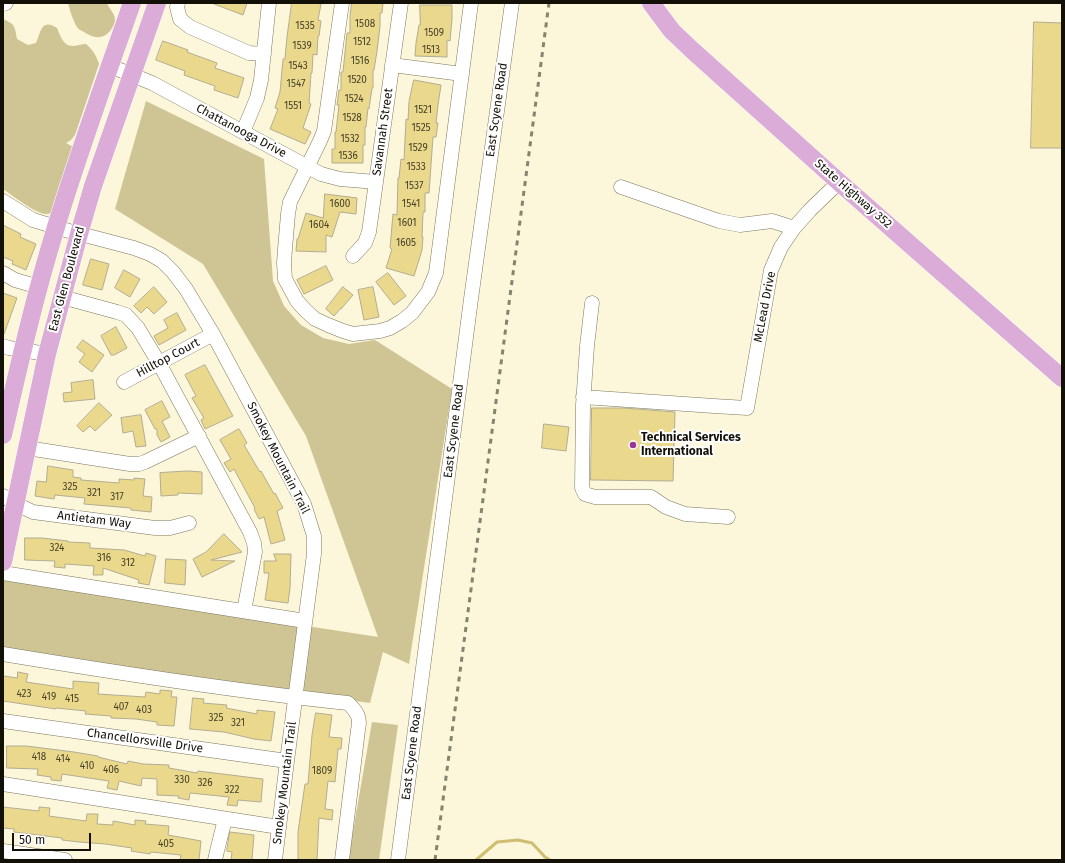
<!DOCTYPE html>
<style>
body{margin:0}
#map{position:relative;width:1065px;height:863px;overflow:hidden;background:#fcf6da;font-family:"Fira Sans",sans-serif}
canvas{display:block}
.frame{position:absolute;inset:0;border:4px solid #121007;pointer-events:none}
.scale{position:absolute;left:12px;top:833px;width:79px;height:18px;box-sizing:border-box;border:2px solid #121007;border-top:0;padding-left:5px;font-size:12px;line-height:14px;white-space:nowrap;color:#121007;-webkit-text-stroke:3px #fff;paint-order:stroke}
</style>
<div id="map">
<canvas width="1065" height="863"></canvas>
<div class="frame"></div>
<div class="scale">50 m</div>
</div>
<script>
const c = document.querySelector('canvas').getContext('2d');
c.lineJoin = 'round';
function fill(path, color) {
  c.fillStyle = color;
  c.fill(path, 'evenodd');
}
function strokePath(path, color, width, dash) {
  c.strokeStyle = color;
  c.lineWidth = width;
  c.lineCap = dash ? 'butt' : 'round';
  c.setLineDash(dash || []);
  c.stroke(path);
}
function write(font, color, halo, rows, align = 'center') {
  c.font = font + ' "Fira Sans",sans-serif';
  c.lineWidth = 4;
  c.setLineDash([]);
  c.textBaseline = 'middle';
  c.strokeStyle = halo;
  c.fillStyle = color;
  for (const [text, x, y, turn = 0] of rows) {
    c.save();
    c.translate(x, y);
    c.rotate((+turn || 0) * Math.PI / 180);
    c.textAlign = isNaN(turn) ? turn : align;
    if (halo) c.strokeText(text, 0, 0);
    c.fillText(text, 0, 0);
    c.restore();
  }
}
fill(new Path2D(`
 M68 3H107C109 9 115 13 115 20 114 29 105 39 96 37 92 37 88 34 84 32 82 31 78 29 77 27 74 23 69 8 68 3Z
 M3 19C15 24 15 27 17 39L28 45 36 43C41 32 41 18 57 28 60 35 63 46 73 46 77 46 81 44 86 44 93 50 96 55 99 64L75 135 71 140 66 143 75 148 56 210C53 212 50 214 47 214 37 215 12 195 3 189Z
 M146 101 264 159 273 281 284 306 301 325 323 338 349 344 375 340 452 389 409 664 383 652 370 703 3 651V579L378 637 306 436 203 264 115 209Z
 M372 722 398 725 379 860H348Z`), '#cfc494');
strokePath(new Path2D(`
 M476 860 497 842 518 840 532 843 545 857 550 860`), '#cfbe72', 3);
const building = new Path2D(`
 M214 3H247L243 15 214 4Z
 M292 3H313L321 4 318 20 321 21 319 36H318L317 55 313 54 312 73H311L309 103 311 104 303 128 311 132 305 144 270 129 278 109 275 108 280 92 283 59H285L287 37Z
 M352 3H383L382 13H380V27L377 51 374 70H373V88H372L369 109 368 108 366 127H365V145H363V163H332V149H335V132H336L339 105H337L339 90H341V72H343L347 33H350V17Z
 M420 5H452V19L450 41 447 40V57L415 56 416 43 419 25H420Z
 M1034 22 1062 23V148H1031Z
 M163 41 188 50 187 52 217 63 215 68 244 78 238 98 214 90 215 86 184 75 185 71 156 60Z
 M414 80 441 85 438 105 436 123H438L436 137H433L429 193H425V212H423L422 237H423L422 250 414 276 386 268 392 249 390 248 393 214 397 215 398 178H399L401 159 404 160 406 119 408 120 409 102Z
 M325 194 357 198 356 214 340 212 332 237 326 235V252L296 251 297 239H298L306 213 323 218Z
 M3 225 21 234 20 237 36 244 26 270 12 264 13 261 3 257Z
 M91 259 109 264 102 290 83 285Z
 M326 266 333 280 304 294 297 280Z
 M124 270 140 279 130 297 115 288Z
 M388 273 406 296 394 305 376 282Z
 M154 287 167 302 154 314 147 307 141 313 134 306Z
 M343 287 353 295 341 309V308L334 316 326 309Z
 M373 287 379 317 364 320 358 290Z
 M3 293 17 298 4 334 3 333Z
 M177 313 186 330 159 345 154 336 168 328 164 320Z
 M116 327 127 348 114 355H111L101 336Z
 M83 340 104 355 92 372 79 362 85 354 77 348Z
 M205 365 233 416 205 429 201 420 204 418 192 398 196 396 185 375Z
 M93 380 95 399 64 402 63 393 72 392 71 383Z
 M162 401 170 417 162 421 170 437 161 442 157 435V429H155L145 410Z
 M99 403 112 415 95 431 90 426 83 432 77 426Z
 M592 408H624L675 412 673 481 591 480Z
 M141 415 146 446 136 447 133 431 123 433 121 418Z
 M544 424 569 427 566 451 542 448Z
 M239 429 247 443 244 445 260 472 261 471 274 494 275 493 283 508 277 511 285 540 271 544 264 517 259 519 254 509 255 508 234 469 230 472 224 463 231 459 220 440Z
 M48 466 73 470V477L81 478V480L119 483V479L134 480V478L145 479 143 496 152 497 151 512 131 510V508L84 504 85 498 55 495 54 499 35 496 37 481 46 482Z
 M188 471 202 472V494L178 493V495L161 496 160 473Z
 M224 534 242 552 211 560 235 561 202 577 193 559 206 552Z
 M25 538H42L68 541V542L90 543V548L124 550 145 556 146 553 156 556 149 585 138 583 139 580 103 568V575H93L94 566 65 564V568L54 567 55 561 25 560Z
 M274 554H291L290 588 288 603 265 600 269 573H264V561H276Z
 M166 559 186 560 185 585 165 583Z
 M18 672 28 674 26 682 73 689V681L99 683 98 694 145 697 146 692 160 694V690L172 691 171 697H177L174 726 157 725V722L136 719 111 718V716L85 714 86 711 56 708V709L3 701V677L4 676 17 678Z
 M193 698 204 699 203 703 227 705 226 708 257 714V710L275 712 271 741 254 739 224 732 190 729Z
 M316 713 332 715 329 737 342 738 341 749H338L335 782 328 781 325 809 333 810 332 820 319 818 317 860H298V832L305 784H308L312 735Z
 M7 746H26L74 752 98 756V757L127 764 128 761 143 764 169 765V768L197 773 198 771 263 779 261 802 238 800 237 806 227 805 229 797 190 793 189 800 178 798 179 796 157 795V779L142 778 141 786 119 781 117 790 107 788 109 781 62 774 61 781 51 780V777L37 775 38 769 7 768Z
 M3 807 39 811V807L50 808 49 816 86 821 87 814H98L97 824 113 825V821L135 825V820L146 821 145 824 169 826 168 835 201 841 199 860H180L181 855 151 852 150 854 131 851 132 848 105 844 79 842 62 840V838L14 832V829L3 828Z
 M230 832 254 835 252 860H231L232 852 227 851Z`);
fill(building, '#ead98d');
strokePath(building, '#b2ac92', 1);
const minor = new Path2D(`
 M178 3 177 7 180 19 190 27 249 53 264 54
 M342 3 324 131 320 141 290 202 288 214 285 249 284 263 285 279 297 301 305 310 315 319 328 325 343 331 353 334 380 331 390 328 402 321 412 313 428 292 436 273 471 3
 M3 4 6 3
 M392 65 462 74
 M110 66 152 83 321 174 340 179 376 182
 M243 132 257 98 261 80 269 3
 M621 187 719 221 740 225 772 221 794 228
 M3 201 33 220 69 231 134 248 150 254 162 261 173 272 186 289 213 334 304 504 314 536V554L287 761 275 860
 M353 256 365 243 369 232 401 3
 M3 273 15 280 39 287
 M62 297 117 312 126 315 138 328 159 363 250 532 254 543 255 552 244 611
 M592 303 587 346 583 405 582 488 585 494 595 497H651L666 507 685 514 728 517
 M3 346 9 348 47 354
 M124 382 213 334
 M583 397 714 406 747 408 771 270 781 247 794 228 810 210 839 182
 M27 448 130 464H139L145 462 199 436
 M3 496 16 504 33 512 155 528H170L189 523
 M3 573 305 621
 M3 654C118 673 233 691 348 703 357 712 361 717 358 730L342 860
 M3 721 287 761
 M3 784 279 827
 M3 851 65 860
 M215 860 217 851 225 819
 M398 860 471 299 512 3`);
const major = new Path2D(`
 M651 3 672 31 692 50 839 182 1062 378
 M3 435C19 365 35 295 56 227 79 151 106 77 132 3
 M3 562 47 354 79 234 93 186 157 3`);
strokePath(minor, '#7c775e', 15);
strokePath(major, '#fff', 19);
strokePath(minor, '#fff', 14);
strokePath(major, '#daacd7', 18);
strokePath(new Path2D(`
 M435 860 549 3`), '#878371', 3, [5, 5]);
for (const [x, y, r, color] of [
 [633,445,4,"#9c3498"]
]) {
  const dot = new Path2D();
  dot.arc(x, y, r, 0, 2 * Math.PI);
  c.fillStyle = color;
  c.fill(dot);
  strokePath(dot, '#fff', 1.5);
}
write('10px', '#484228', null, [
 ["1508",365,24],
 ["1535",305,26],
 ["1509",434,33],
 ["1512",362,42],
 ["1539",302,46],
 ["1513",431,50],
 ["1516",360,61],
 ["1543",298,66],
 ["1520",357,80],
 ["1547",296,84],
 ["1524",354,99],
 ["1551",293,106],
 ["1521",423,110],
 ["1528",352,118],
 ["1525",421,128],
 ["1532",350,139],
 ["1529",418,148],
 ["1536",348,156],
 ["1533",416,167],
 ["1537",414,186],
 ["1600",340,204],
 ["1541",411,204],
 ["1601",407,223],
 ["1604",319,225],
 ["1605",406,243],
 ["325",70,487],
 ["321",94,493],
 ["317",117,497],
 ["324",57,548],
 ["316",104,558],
 ["312",128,563],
 ["423",24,694],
 ["419",49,697],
 ["415",72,699],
 ["407",121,707],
 ["403",144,710],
 ["325",216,718],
 ["321",238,723],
 ["418",39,757],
 ["414",63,759],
 ["410",87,766],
 ["406",111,770],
 ["1809",322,771],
 ["330",182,780],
 ["326",205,783],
 ["322",232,790],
 ["405",166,844]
]);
write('12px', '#121007', '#fff', [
 ["East Scyene Road",497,110,-82],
 ["Chattanooga Drive",241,131,28],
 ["Savannah Street",383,132,-82],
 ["State Highway 352",853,194,41],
 ["East Glen Boulevard",67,279,-75],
 ["McLead Drive",765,307,-79],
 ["Hilltop Court",168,358,-28],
 ["East Scyene Road",454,431,-83],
 ["Smokey Mountain Trail",278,458,63],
 ["Antietam Way",94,520,7],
 ["Chancellorsville Drive",145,741,8],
 ["East Scyene Road",412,753,-83],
 ["Smokey Mountain Trail",285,783,-83]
]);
write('bold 12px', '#121007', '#fff', [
 ["Technical Services",641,438],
 ["International",641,452]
], 'left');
</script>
